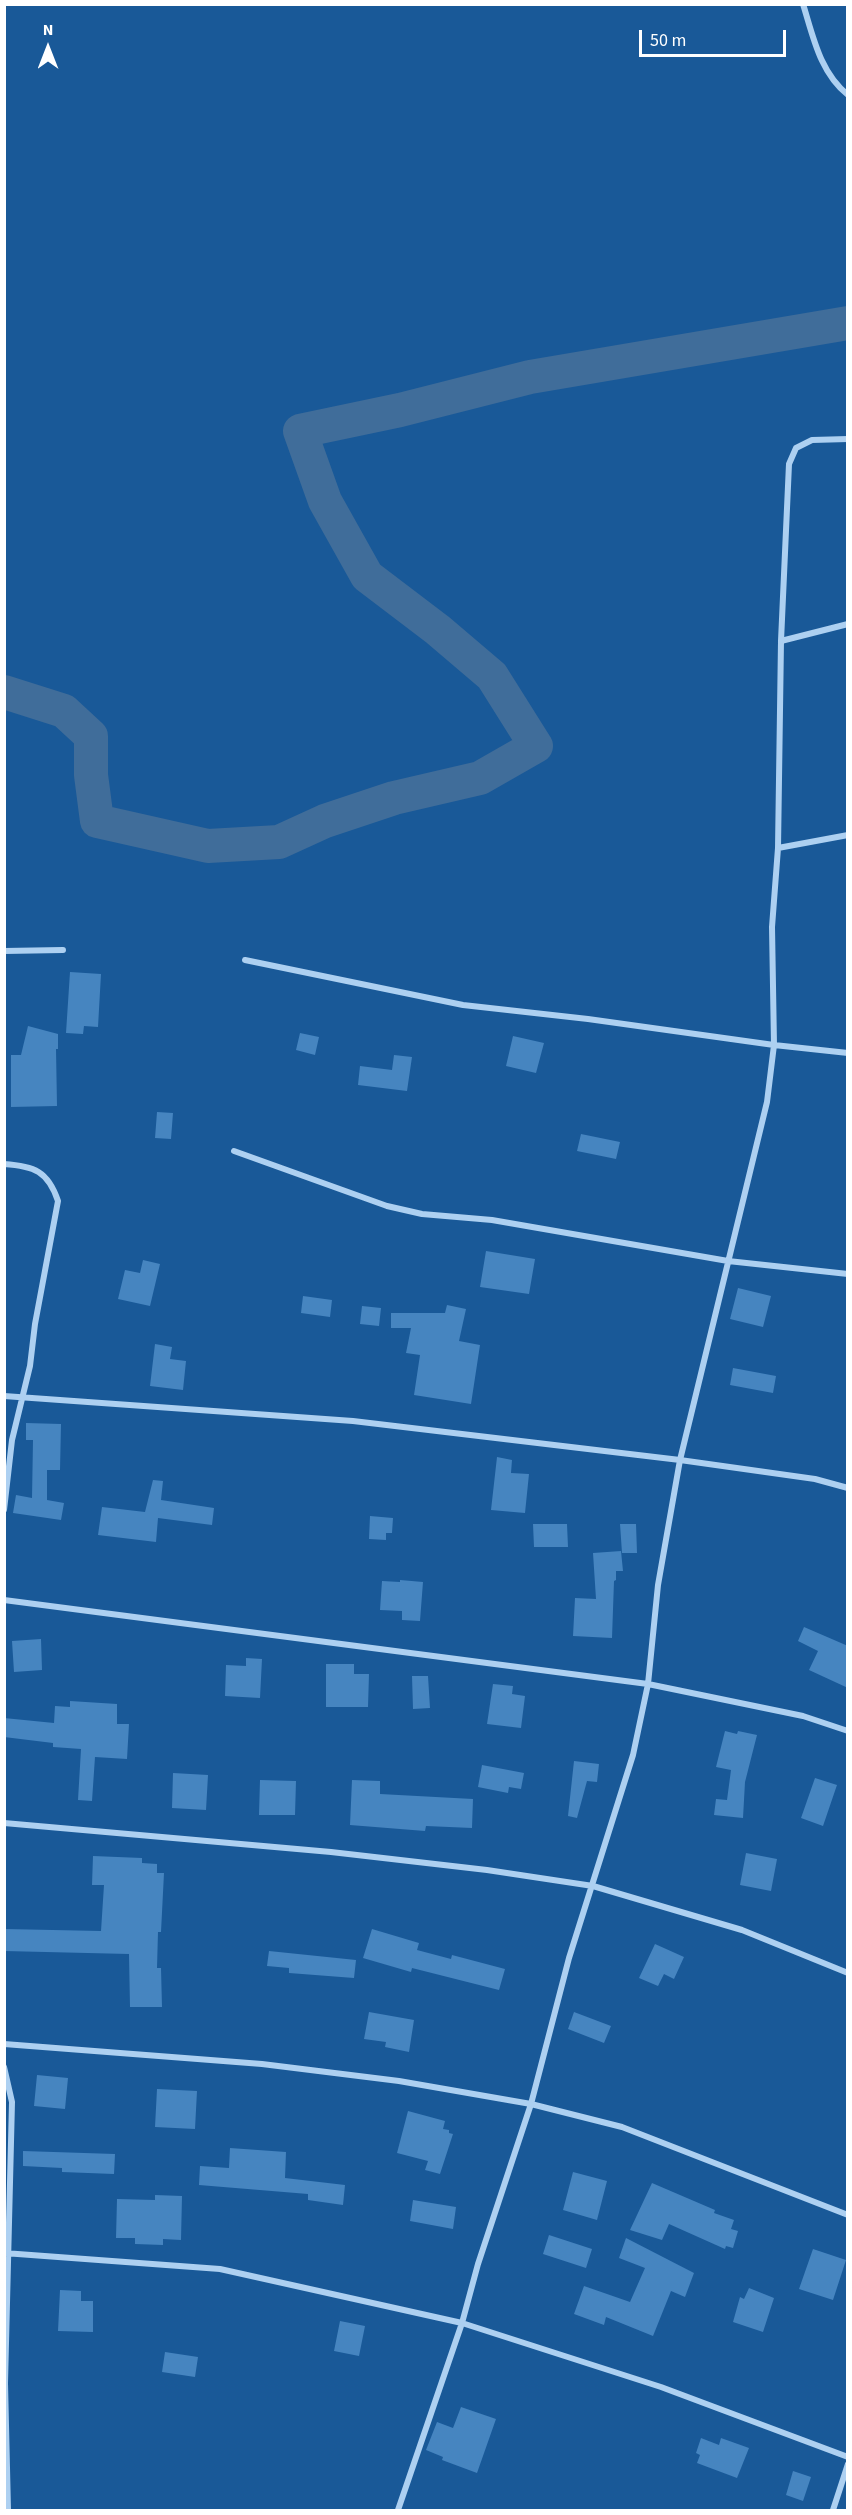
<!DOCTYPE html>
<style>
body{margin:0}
#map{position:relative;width:852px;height:2515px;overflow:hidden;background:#195998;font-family:"Source Sans 3",sans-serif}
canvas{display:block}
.frame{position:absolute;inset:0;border:6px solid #fff;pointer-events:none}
.north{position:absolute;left:18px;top:18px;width:60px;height:60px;-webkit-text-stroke:4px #195998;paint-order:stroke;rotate:0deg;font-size:16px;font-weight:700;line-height:24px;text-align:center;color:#fff}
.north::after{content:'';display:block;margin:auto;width:21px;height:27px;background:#fff;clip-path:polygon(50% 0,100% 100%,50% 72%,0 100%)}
.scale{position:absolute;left:639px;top:30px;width:147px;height:27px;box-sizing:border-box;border:3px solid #fff;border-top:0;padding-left:8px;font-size:18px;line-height:21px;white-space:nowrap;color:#fff;-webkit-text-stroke:4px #195998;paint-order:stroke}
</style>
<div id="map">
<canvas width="852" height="2515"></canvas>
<div class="frame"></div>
<div class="north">N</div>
<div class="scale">50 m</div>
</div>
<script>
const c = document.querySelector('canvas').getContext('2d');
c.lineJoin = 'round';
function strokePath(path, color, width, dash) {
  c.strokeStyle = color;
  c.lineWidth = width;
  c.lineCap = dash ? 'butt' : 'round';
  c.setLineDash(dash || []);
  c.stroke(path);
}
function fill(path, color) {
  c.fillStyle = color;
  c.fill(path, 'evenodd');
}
strokePath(new Path2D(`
 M4 692 64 711 91 736V775L97 821 208 846 279 842 325 821 394 798 480 778 536 746 492 676 438 630 367 576 325 501 300 431 400 410 530 377 848 323`), '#406d9a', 34);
fill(new Path2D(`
 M70 972 101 974 98 1027 84 1026 83 1034 66 1033Z
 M28 1026 58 1034V1049H56L57 1106 11 1107V1055H21Z
 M300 1033 319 1037 315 1055 296 1050Z
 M513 1036 544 1043 536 1073 506 1066Z
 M394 1055 412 1057 407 1091 358 1085 360 1066 392 1070Z
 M157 1112 173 1113 171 1139 155 1138Z
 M581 1134 620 1142 616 1159 577 1151Z
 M486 1251 535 1259 529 1294 480 1287Z
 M143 1260 160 1264 150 1306 118 1299 125 1270 140 1273Z
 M738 1288 771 1296 763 1327 730 1319Z
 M303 1296 332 1300 330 1317 301 1313Z
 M447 1305 466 1309 459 1341 480 1345 471 1404 414 1395 420 1355 406 1353 411 1328H391V1313H445Z
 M362 1306 381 1308 379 1326 360 1324Z
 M155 1344 172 1347 170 1359 186 1361 183 1390 150 1386Z
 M733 1368 776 1376 773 1393 730 1385Z
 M26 1423 61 1424 60 1470H47V1500L64 1503 61 1520 13 1513 16 1495 32 1498 33 1440H26Z
 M497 1457 512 1460 511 1473 529 1474 525 1513 491 1510Z
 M153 1480 163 1481 161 1500 214 1508 212 1525 158 1518 156 1542 98 1535 102 1507 145 1512Z
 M370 1516 393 1518 392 1533H386V1540L369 1539Z
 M533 1524H567L568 1547H534Z
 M620 1524H636L637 1553H622Z
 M621 1551 623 1571H616V1580L614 1581 612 1638 573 1636 575 1598 596 1599 593 1553Z
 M400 1580 423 1582 420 1621 402 1620V1611L380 1610 382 1581 400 1582Z
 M804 1627 848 1646V1688L809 1670 818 1651 798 1641Z
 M41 1639 42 1670 14 1672 12 1641Z
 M246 1658 262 1659 260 1698 225 1696 226 1665 246 1666Z
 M326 1664H354V1674H369L368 1707H326Z
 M412 1676H428L430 1708 413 1709Z
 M493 1684 513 1686 512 1694 525 1696 521 1728 487 1724Z
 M70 1701 117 1704V1724H129L127 1759 95 1757 92 1801 78 1800 81 1749 53 1747V1743L4 1737V1718L54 1723 55 1706 70 1707Z
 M725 1731 737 1734 738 1731 757 1735 745 1782 743 1818 714 1815 716 1799 727 1800 731 1770 716 1767Z
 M574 1761 599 1764 597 1782 587 1781 577 1818 568 1816Z
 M482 1765 524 1773 521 1789 509 1787 508 1793 478 1787Z
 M173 1773 208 1775 206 1810 172 1808Z
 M815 1778 837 1785 823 1826 801 1818Z
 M260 1780 296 1781 295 1815H259Z
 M352 1780 380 1781V1794L473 1799 472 1828 426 1826 425 1831 350 1825Z
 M746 1853 777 1859 771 1891 740 1885Z
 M93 1856 142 1858V1863L157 1864V1873H164L161 1932H158L157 1968H161L162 2007H130L129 1954 4 1951V1929L101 1931 104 1885H92Z
 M372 1929 419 1943 417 1950 451 1959 452 1955 505 1969 499 1990 412 1968 411 1972 363 1958Z
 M655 1944 684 1957 674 1979 664 1974 658 1986 639 1978Z
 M269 1951 356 1960 354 1978 289 1973V1968L267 1966Z
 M369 2012 414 2020 409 2052 385 2047 386 2042 364 2039Z
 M574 2012 611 2026 604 2043 568 2029Z
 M37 2075 68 2078 65 2109 34 2106Z
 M157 2089 197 2091 195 2129 155 2127Z
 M408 2111 445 2121 443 2129 449 2130V2133L453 2134 440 2174 425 2170 428 2161 397 2153Z
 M230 2148 286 2152 285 2178 345 2185 343 2205 308 2200V2194L199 2185 200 2166 229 2168Z
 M23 2151 115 2154 114 2174 62 2172V2168L23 2166Z
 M573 2172 607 2181 597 2220 563 2210Z
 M652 2183 715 2210 714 2213 734 2220 731 2229 738 2231 733 2248 726 2246 725 2249 669 2224 662 2240 630 2230Z
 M155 2195 182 2196 181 2240 163 2239V2245L135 2244V2238H116L117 2199 155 2200Z
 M413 2200 456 2207 453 2229 410 2221Z
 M549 2235 592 2249 586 2268 543 2254Z
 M626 2238 694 2273 685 2297 671 2291 653 2336 606 2317 604 2325 574 2314 584 2286 630 2302 645 2268 619 2258Z
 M813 2249 846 2260 833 2300 799 2289Z
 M749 2288 774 2298 763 2332 733 2322 740 2297 744 2299Z
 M60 2290 81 2291V2301H93V2332L58 2331Z
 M340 2321 365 2326 359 2356 334 2351Z
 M165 2352 198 2357 195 2377 162 2372Z
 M461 2407 496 2419 477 2473 442 2460 443 2457 426 2450 437 2422 453 2428Z
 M701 2438 719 2445 721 2438 749 2448 737 2478 697 2463 700 2455 696 2453Z
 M793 2471 811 2477 803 2501 786 2495Z`), '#4685c0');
strokePath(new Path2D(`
 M803 4C813 36 820 73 848 95
 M781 641 848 624
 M778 848 848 835
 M4 951 63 950
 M245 960 463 1005 588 1019 774 1045 848 1053
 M234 1151 387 1206 422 1214 492 1220 728 1261 848 1274
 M4 1164C34 1166 48 1171 58 1201L35 1324 30 1366 12 1440 4 1510
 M4 1396 353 1421 680 1460 815 1479 848 1488
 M4 1600 648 1684 803 1716 848 1731
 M4 1823 331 1852 487 1870 593 1886 742 1930 848 1973
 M4 2044 262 2064 399 2081 531 2104 622 2127 848 2215
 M4 2067 12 2102 5 2383 8 2510
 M4 2253 220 2269 462 2323 661 2387 848 2457
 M398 2510 462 2323 478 2264 531 2104 569 1958 633 1755 648 1684 658 1585 680 1460 767 1102 774 1045 772 927 778 848 781 641 789 464 796 448 812 440 848 439
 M833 2510 848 2464`), '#add0f1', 6);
</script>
